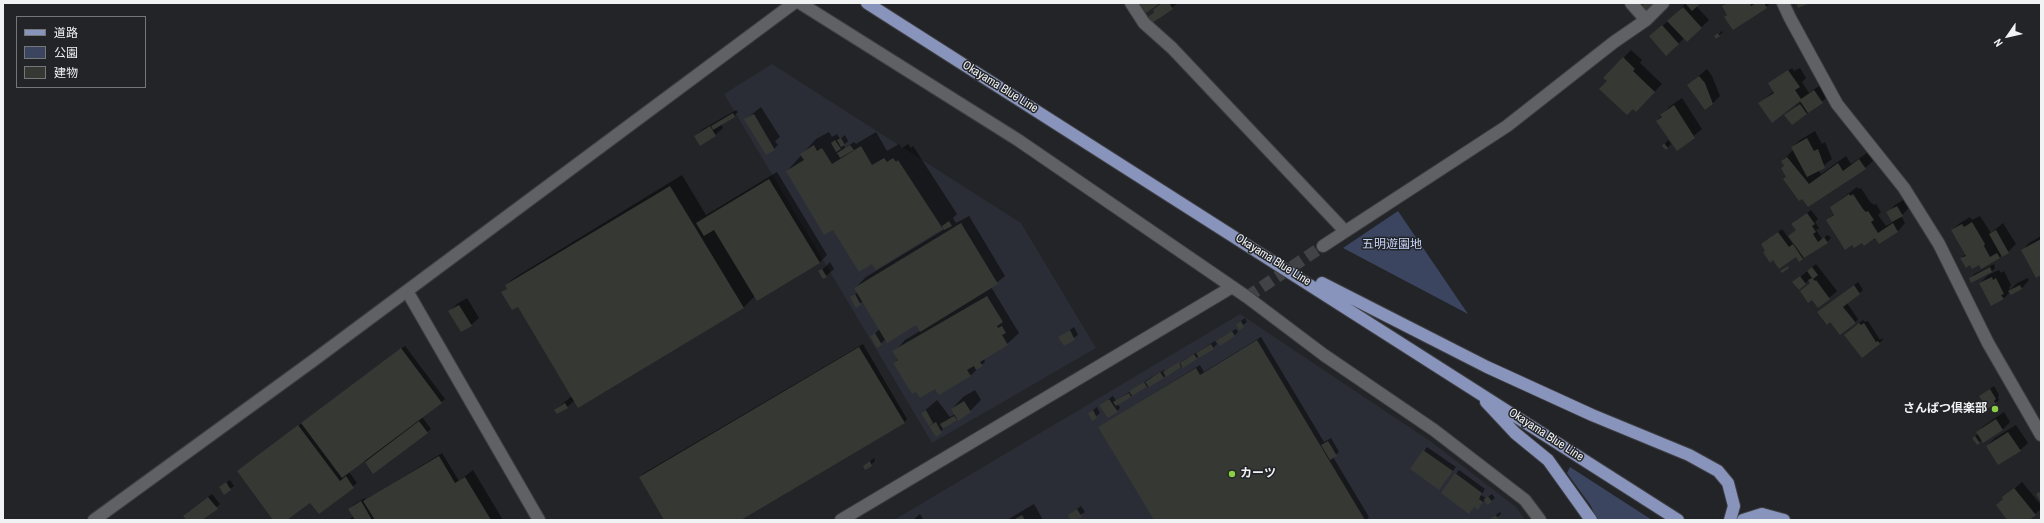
<!DOCTYPE html>
<meta charset="utf-8">
<style>
body{margin:0}
#map{position:relative;width:2044px;height:523px;overflow:hidden;background:#222427;font-family:"Archivo Narrow","Noto Sans JP",sans-serif}
canvas{display:block}
.frame{position:absolute;inset:0;border:4px solid #f1f2f4;pointer-events:none}
.legend{position:absolute;left:16px;top:16px;width:130px;height:72px;box-sizing:border-box;background:#222427;border:1px solid #757679;margin:0;padding:5px 7px;list-style:none;font-size:12px;color:#f1f2f4}
.legend li{display:flex;align-items:center;gap:8px;height:20px}
.legend b{width:20px;border:1px solid #757679}
.north{position:absolute;left:1988px;top:16px;width:40px;height:40px;-webkit-text-stroke:3px #222427;paint-order:stroke;rotate:236deg;font-size:11px;font-weight:700;line-height:16px;text-align:center;color:#f1f2f4}
.north::after{content:'';display:block;margin:auto;width:14px;height:18px;background:#f1f2f4;clip-path:polygon(50% 0,100% 100%,50% 72%,0 100%)}
</style>
<div id="map">
<canvas width="2044" height="523"></canvas>
<div class="frame"></div>
<ul class="legend">
<li><b style="height:5px;background:#8894bc"></b>道路</li>
<li><b style="height:11px;background:#3c4560"></b>公園</li>
<li><b style="height:11px;background:#363834"></b>建物</li>
</ul>
<div class="north">N</div>
</div>
<script>
const c = document.querySelector('canvas').getContext('2d');
c.lineJoin = 'round';
function fill(path, color) {
  c.fillStyle = color;
  c.fill(path, 'evenodd');
}
function strokePath(path, color, width, dash) {
  c.strokeStyle = color;
  c.lineWidth = width;
  c.lineCap = dash ? 'butt' : 'round';
  c.setLineDash(dash || []);
  c.stroke(path);
}
function write(font, color, halo, rows, align = 'center') {
  c.font = font + ' "Archivo Narrow","Noto Sans JP",sans-serif';
  c.lineWidth = 3;
  c.setLineDash([]);
  c.textBaseline = 'middle';
  c.strokeStyle = halo;
  c.fillStyle = color;
  for (const [text, x, y, turn = 0] of rows) {
    c.save();
    c.translate(x, y);
    c.rotate((+turn || 0) * Math.PI / 180);
    c.textAlign = isNaN(turn) ? turn : align;
    if (halo) c.strokeText(text, 0, 0);
    c.fillText(text, 0, 0);
    c.restore();
  }
}
fill(new Path2D(`
 M772 64 1021 223 1096 348 932 443 724 94Z
 M1240 314 1430 441 1516 507 1525 520H894Z`), '#2a2d36');
fill(new Path2D(`
 M1398 211 1468 314 1343 248Z
 M1570 467 1652 520H1597L1591 506 1567 473Z`), '#3c4560');
fill(new Path2D(`
 M1161 3H1178L1153 22 1149 17Z
 M1686 3H1700L1696 6 1709 20 1687 41 1684 38 1678 44 1658 29 1671 19Z
 M1726 3H1769L1770 4 1766 7 1728 15 1723 6Z
 M1722 31 1723 32 1716 38 1715 37Z
 M1631 50 1642 60 1640 63 1662 84 1636 111 1604 78Z
 M1792 68 1794 71 1800 68 1806 78 1802 82 1809 93 1822 84 1830 95 1806 114 1786 115 1802 101 1800 99 1760 103 1774 91 1769 83Z
 M1707 69 1712 76 1720 96 1712 104 1688 85Z
 M1682 98 1702 129 1677 149 1657 121 1669 107Z
 M761 107 780 137 775 141 778 145 774 149 746 119Z
 M736 110 738 112 734 116 721 124 723 128 715 135 695 136 703 129Z
 M1815 131 1822 144 1825 142 1832 159 1818 170 1821 174 1846 156 1851 164 1867 153 1873 161 1865 168 1809 206 1787 176 1782 161 1793 150 1792 147 1800 140Z
 M829 132 832 137 837 134 840 139 845 135 848 141 844 145 845 148 854 142 856 144 876 132 887 151 899 144 902 148 908 144 911 148 913 146 957 214 953 218 956 223 969 216 1005 276 991 287 1019 333 1007 344 984 359 985 362 970 376 935 387 894 363 898 359 894 352 905 340 920 331 916 324 886 339 878 346 872 336 880 329 863 301 857 306 851 297 858 292 855 288 866 277 945 229 943 227 872 263 833 228 787 171 816 139Z
 M1668 140 1671 144 1666 149 1663 146Z
 M777 172 827 255 819 263 755 296 743 308 575 400 567 407 555 410 572 396 518 305 502 293 508 288 506 285 514 278 682 175 706 215Z
 M1857 187 1859 189 1861 188 1870 202 1874 205 1876 204 1881 212 1878 215 1886 226 1893 222 1888 213 1895 205 1905 199 1910 207 1901 216 1905 223 1898 231 1879 243 1875 237 1862 242 1828 220 1836 212 1832 206Z
 M1811 210 1818 219 1815 222 1819 228 1816 230 1822 239 1828 235 1831 238 1827 242 1799 261 1796 256 1766 250 1762 244 1782 229 1793 244 1794 243 1789 236 1797 230 1793 224Z
 M1980 216 1991 233 2003 223 2016 244 2008 252 1982 268 1979 264H1970L1961 258 1966 254 1952 230 1960 223 1970 217 1972 220Z
 M2041 236V274L2022 251 2029 243Z
 M830 262 834 269 826 276 820 272Z
 M1816 264 1837 291 1829 298 1812 299 1801 291 1811 282 1809 280 1799 289 1794 282Z
 M1994 264 1995 268 1992 271 1972 281 1970 278 1974 274Z
 M1999 270 2001 273 2004 271 2011 285 2009 288 2010 290 2017 283 2028 278 2029 280 2022 288 2011 294 2010 292 2003 299 1980 283 1988 275Z
 M1858 282 1863 290 1847 303 1858 319 1855 323 1822 309Z
 M467 298 479 318 471 325 450 311 457 304Z
 M1245 318 1247 322 1239 328 1237 324Z
 M1863 320 1865 322 1868 321 1880 340 1882 338 1883 340 1862 357 1849 331Z
 M1074 327 1078 335 1064 345 1060 337Z
 M1236 329 1238 332 1234 336 1221 338Z
 M1261 337 1324 442 1331 438 1339 452 1333 457 1369 517 1366 520H1155L1099 427 1200 365 1204 372Z
 M1215 341 1217 344 1213 348 1118 404 1120 408 1117 411 1100 405 1113 396 1116 401 1150 378 1164 370 1165 372Z
 M863 344 907 419 904 423 739 520H666L640 477 644 473Z
 M405 346 445 399 422 417 431 429 373 473 364 460 349 472 357 483 319 512 311 501 285 520H274L238 471Z
 M1994 386 1999 395 1998 397 1999 400 1988 408 1981 396Z
 M975 390 981 400 970 411 951 423 936 435 922 413 937 400 950 417 955 414 952 409 963 397Z
 M1097 407 1100 413 1093 419 1089 413Z
 M2004 412 2010 422 2003 429 1983 442 1982 440 1977 444 1973 438 1978 434 1977 432 1985 425Z
 M2016 425 2028 443 2020 450 1987 446 1995 438Z
 M1427 447 1456 467 1439 489 1424 451Z
 M442 453 459 481 473 470 503 520H376L375 518 372 520H348L354 516 350 509 353 505 365 498 366 500Z
 M874 458 875 461 866 469 864 466Z
 M1459 470 1485 489 1481 495 1486 498 1492 494 1495 498 1491 501 1485 499 1481 505 1456 474Z
 M230 480 234 486 230 489 224 484Z
 M2022 482 2041 505V509L2028 520H2008L2005 497Z
 M212 494 220 504 201 520H188V512Z
 M1034 504 1043 520H1007Z
 M1081 506 1085 512 1072 520 1069 515Z
 M1500 512 1501 514 1494 520 1492 518Z
 M920 514 923 519 922 520H913Z`), '#0007');
fill(new Path2D(`
 M1139 3H1160L1146 13Z
 M1162 3H1169L1173 9 1152 23 1148 17 1154 12 1153 10Z
 M1645 3H1657L1645 15 1639 9Z
 M1685 3H1701L1692 11Z
 M1727 3H1750L1751 6 1756 3H1764L1767 8 1733 30 1724 17 1727 15 1722 6Z
 M1796 3H1810L1798 8Z
 M1683 7 1702 28 1687 42 1667 21Z
 M1662 25 1679 44 1666 56 1649 36Z
 M1718 33 1720 36 1716 39 1714 36Z
 M1623 57 1635 69 1633 71 1655 92 1636 112 1633 109 1627 115 1599 89 1607 81 1603 78Z
 M1788 70 1800 87 1795 90 1801 99 1814 90 1823 103 1808 113 1800 101 1772 123 1758 103 1774 93 1768 83Z
 M1699 76 1705 83 1713 104 1705 110 1687 85Z
 M1800 104 1807 114 1792 125 1784 115Z
 M1674 105 1695 138 1677 151 1656 121 1662 117 1660 115Z
 M733 113 735 117 713 130 711 126Z
 M754 114 775 150 766 155 744 119Z
 M710 126 716 136 700 146 694 136Z
 M841 138 845 145 841 147 837 140Z
 M1807 138 1814 151 1818 149 1825 168 1807 177 1791 147Z
 M835 140 841 149 836 152 831 143Z
 M1664 143 1668 148 1666 150 1662 146Z
 M814 145 817 151 822 148 832 164 861 146 872 165 884 158 887 162 893 158 896 162 898 160 943 229 876 270 872 264 859 272 833 230 824 235 786 171 804 160 800 154Z
 M850 145 854 150 840 158 837 153Z
 M1787 157 1809 184 1838 163 1843 171 1859 159 1866 169 1808 207 1802 199 1799 201 1783 179 1786 177 1781 168 1784 166 1781 161Z
 M769 179 820 263 757 301 714 230 704 236 696 223Z
 M670 186 744 308 578 408 518 307 512 310 501 292 507 289 505 285Z
 M1849 194 1851 196 1853 194 1863 209 1866 212 1868 211 1874 220 1871 222 1878 233 1893 223 1898 232 1879 244 1875 238 1864 246 1862 243 1854 248 1852 245 1845 250 1826 220 1834 215 1830 207Z
 M1897 206 1903 216 1892 222 1886 212Z
 M1807 213 1815 224 1812 226 1816 232 1813 234 1818 242 1824 237 1828 243 1804 258 1788 236 1796 230 1791 224Z
 M949 221 952 226 944 230 942 226Z
 M1972 222 1985 244 1984 246 1990 257 1997 253 2000 258 1981 269 1979 265 1972 269 1970 265 1966 268 1960 258 1966 256 1951 230 1962 224 1964 227Z
 M961 223 998 284 920 332 916 325 887 343 854 288Z
 M1996 230 2009 253 2002 257 1989 234Z
 M1778 232 1789 247 1793 244 1803 259 1799 262 1796 257 1779 269 1773 260 1770 263 1763 252 1765 251 1761 244Z
 M2041 239V275L2036 278 2021 250Z
 M1788 266 1789 268 1782 273 1780 271Z
 M1812 267 1818 275 1813 279 1815 281 1816 280 1830 299 1818 308 1812 300 1808 303 1800 291 1810 283 1808 280 1812 278 1807 271Z
 M1990 267 1992 272 1971 283 1969 278Z
 M822 269 827 277 823 279 818 271Z
 M1800 276 1806 284 1799 290 1792 282Z
 M1992 277 1993 280 1996 278 2004 294 2001 295 2004 299 1991 306 1979 283Z
 M1854 285 1860 294 1843 307 1856 323 1840 335 1830 322 1827 325 1817 312Z
 M2020 285 2022 289 2011 295 2008 291Z
 M855 294 861 305 856 308 850 297Z
 M987 296 1003 322 997 326 998 328 1002 326 1006 333 1002 335 1008 345 980 362 983 366 976 370 974 366 967 370 971 376 939 395 935 389 920 398 916 392 912 394 893 363 898 360 892 351Z
 M459 305 472 326 461 332 448 311Z
 M1241 321 1244 327 1239 330 1236 324Z
 M1859 323 1861 325 1864 323 1876 342 1878 341 1880 344 1862 358 1844 335Z
 M1070 330 1075 340 1064 346 1058 337Z
 M1232 331 1235 336 1220 346 1216 341Z
 M875 333 882 345 877 348 870 336Z
 M1257 340 1365 520H1154L1098 427 1196 368 1200 375Z
 M1211 344 1214 349 1199 358 1196 353Z
 M859 347 905 423 741 520H664L639 477Z
 M401 348 442 403 342 478 301 423Z
 M1194 354 1197 359 1183 368 1180 363Z
 M1179 362 1181 367 1166 377 1163 372Z
 M1160 372 1164 378 1149 387 1145 382Z
 M1144 382 1147 387 1132 396 1129 391Z
 M1990 389 1996 399 1994 401 1996 404 1987 409 1979 396Z
 M1129 393 1131 397 1116 406 1113 402Z
 M1109 399 1118 412 1108 418 1099 405Z
 M964 401 971 412 958 421 951 409Z
 M565 403 568 408 557 414 554 410Z
 M926 410 933 423 929 426 921 413Z
 M1093 410 1097 418 1092 421 1088 413Z
 M954 416 957 420 943 429 940 424Z
 M1996 419 2003 430 1983 443 1976 432Z
 M419 421 428 433 373 474 365 462Z
 M936 422 942 433 936 437 929 426Z
 M298 425 340 481 346 476 354 488 319 514 310 503 287 520H273L237 471Z
 M2008 432 2021 451 1998 465 1986 446Z
 M1975 436 1980 443 1977 445 1972 438Z
 M1328 441 1337 456 1330 460 1321 445Z
 M1423 450 1453 471 1439 490 1410 469Z
 M439 456 455 483 465 477 491 520H375L363 501Z
 M870 461 872 466 865 470 863 466Z
 M1455 473 1482 493 1479 499 1483 502 1478 510 1474 507 1469 514 1441 493Z
 M226 482 231 490 224 495 219 487Z
 M2014 488 2036 515 2029 520H2007L1996 505 2003 499 2002 497Z
 M2041 491V503L2036 494Z
 M1488 496 1492 502 1487 505 1484 499Z
 M208 497 218 509 202 520H187L183 516Z
 M361 501 372 520H355L348 509Z
 M1077 509 1082 517 1076 520H1071L1068 515Z
 M1022 515 1025 520H1013Z
 M1496 515 1498 519 1492 520 1491 518Z`), '#363834');
strokePath(new Path2D(`
 M1247 297 1323 246`), '#414346', 12, [12, 6]);
const minor = new Path2D(`
 M800 3 1018 140 1247 297 1324 355 1434 430 1525 500 1540 520
 M1131 3 1144 23 1172 48 1344 230
 M1631 3 1646 20
 M1783 3 1790 18 1837 104 1904 188 1939 244 1988 343 2041 435
 M1323 246 1507 126 1614 42 1646 20 1663 3
 M407 291 539 520
 M94 520 314 360 794 3
 M841 520 1232 287`);
const major = new Path2D(`
 M867 3 1678 520
 M1322 283 1487 367 1592 415 1689 455 1718 471 1728 483 1734 506 1730 520
 M1486 402 1515 433 1548 460 1591 520
 M1743 520 1762 514 1784 520`);
strokePath(minor, '#3e3f42', 14);
strokePath(major, '#3e3f42', 14);
strokePath(minor, '#606165', 12);
strokePath(major, '#8894bc', 12);
for (const [x, y, r, color] of [
 [1995,409,4,"#8cce45"],
 [1232,474,4,"#8cce45"]
]) {
  const dot = new Path2D();
  dot.arc(x, y, r, 0, 2 * Math.PI);
  c.fillStyle = color;
  c.fill(dot);
  strokePath(dot, '#222427', 1.5);
}
write('12px', '#f1f2f4', '#222427', [
 ["Okayama Blue Line",1000,87,32],
 ["Okayama Blue Line",1273,260,32],
 ["Okayama Blue Line",1546,435,33]
]);
write('12px', '#c9d6fc', '#222427', [
 ["五明遊園地",1392,245]
]);
write('bold 12px', '#f1f2f4', '#222427', [
 ["さんぱつ倶楽部",1987,409],
 ["カーツ",1240,474,"left"]
], 'right');
</script>
